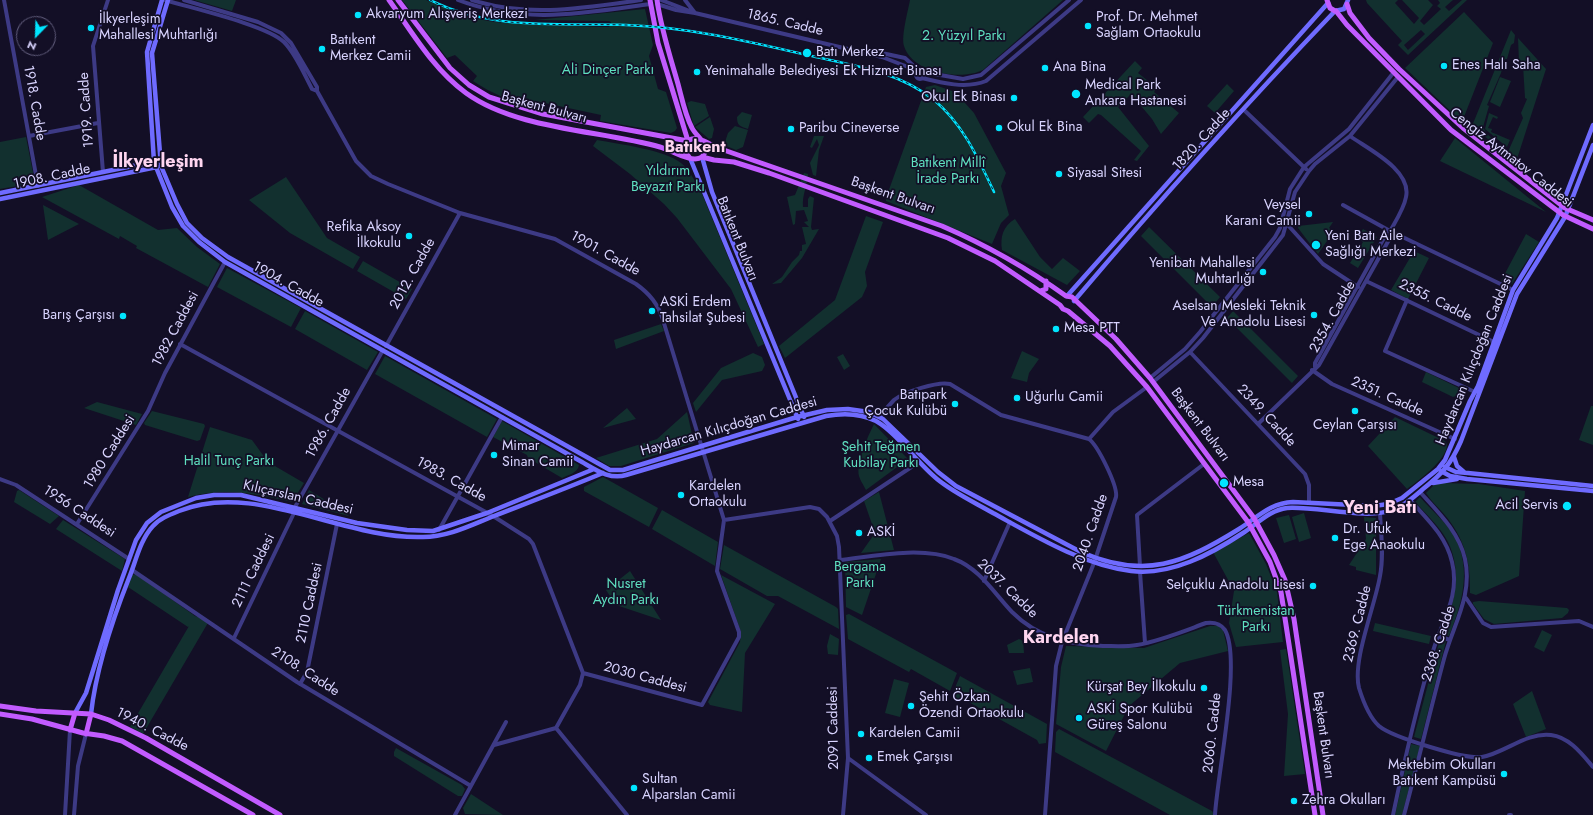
<!DOCTYPE html>
<meta charset="utf-8">
<style>
body{margin:0}
#map{position:relative;width:1593px;height:815px;overflow:hidden;background:#130f26;font-family:Jost,sans-serif}
canvas{display:block}
.north{position:absolute;left:16px;top:16px;width:40px;height:40px;box-sizing:border-box;background:#130f26;border:1px solid #625e7d;border-radius:50%;rotate:203deg;font-size:11px;font-weight:700;line-height:16px;text-align:center;color:#d9d4ff}
.north::after{content:'';display:block;margin:auto;width:14px;height:18px;background:#00e5ff;clip-path:polygon(50% 0,100% 100%,50% 72%,0 100%)}
</style>
<div id="map">
<canvas width="1593" height="815"></canvas>
<div class="north">N</div>
</div>
<script>
const c = document.querySelector('canvas').getContext('2d');
c.lineJoin = 'round';
function fill(path, color) {
  c.fillStyle = color;
  c.fill(path, 'evenodd');
}
function strokePath(path, color, width, dash) {
  c.strokeStyle = color;
  c.lineWidth = width;
  c.lineCap = dash ? 'butt' : 'round';
  c.setLineDash(dash || []);
  c.stroke(path);
}
function write(font, color, halo, rows, align = 'center') {
  c.font = font + ' Jost,sans-serif';
  c.lineWidth = 3.5;
  c.setLineDash([]);
  c.textBaseline = 'middle';
  c.strokeStyle = halo;
  c.fillStyle = color;
  for (const [text, x, y, turn = 0] of rows) {
    c.save();
    c.translate(x, y);
    c.rotate((+turn || 0) * Math.PI / 180);
    c.textAlign = isNaN(turn) ? turn : align;
    if (halo) c.strokeText(text, 0, 0);
    c.fillText(text, 0, 0);
    c.restore();
  }
}
fill(new Path2D(`
 M194 0H236L232 11Z
 M402 0H426L467 17 494 22 539 25 609 27 611 22 609 21 535 20 645 9 653 45 649 56 658 89 666 92 677 128 675 131 671 133 600 121 601 115 540 102 533 107C511 101 492 94 473 81L477 76 455 55 447 58Z
 M910 0H1063L983 70C961 81 912 73 904 46 901 36 908 11 910 0Z
 M1366 0H1398L1395 3 1414 24 1419 18 1402 0H1428L1433 5 1420 21 1424 25 1441 9 1437 6 1440 3 1438 0H1453L1445 7 1449 11 1462 0H1467L1408 55 1398 45 1402 41 1367 3ZM1421 30 1425 34 1408 50 1404 45Z
 M1464 12 1493 43 1462 122 1405 68Z
 M1511 30 1515 35 1514 43 1511 45 1507 59H1505L1501 73 1487 105 1489 106 1483 127 1487 134 1504 149V152L1472 126Z
 M1518 38 1546 69 1516 162 1507 154 1523 118 1521 113 1527 99 1525 98 1523 65 1519 62Z
 M1135 61 1142 68 1138 73 1157 88 1154 92 1179 113 1161 134 1152 119 1131 94 1118 107 1149 146 1137 161 1134 160 1141 151 1101 115 1098 114 1089 123 1083 117Z
 M1500 77 1511 81 1500 107 1490 102Z
 M1227 84 1234 91 1215 113 1207 106Z
 M935 85 955 92 974 113 1006 173 1001 186 1009 215 1001 223 992 244 886 201V198L926 87Z
 M691 101 705 104 709 116 694 126 687 103Z
 M742 112 752 115 748 129C740 126 737 126 737 117Z
 M1489 113 1498 117 1497 119 1493 117 1488 128 1492 129 1491 132 1510 140 1507 147 1485 129Z
 M710 117 714 129 712 138 709 139 695 127Z
 M735 126 748 130 743 147 736 150 724 145 728 133Z
 M814 136H824L819 150 816 176 813 175 810 163 819 145 817 139 812 148 810 147Z
 M26 137 35 183 0 189V142Z
 M1455 138 1546 212 1440 161Z
 M597 140C618 144 666 150 681 163 689 169 694 180 700 189L764 344 758 347 731 289 677 218 664 204 630 174 593 146Z
 M804 173 808 174C807 187 802 195 803 207H808V199L810 196 814 198 811 227 812 230 819 229 802 258 781 283 772 284 782 277 792 262 799 255 800 251H802V245L806 244 802 227H809L804 222 808 221 804 210 796 211 795 224 793 225 787 197 795 195Z
 M286 177 327 238 360 257 353 269 290 233 249 200Z
 M79 185 158 230 177 228 197 247 220 264 208 287 136 248 137 246 120 236 119 239 42 197Z
 M43 205 79 224 48 240Z
 M866 216 883 222 865 272 867 286 862 297 785 358 779 346 835 300Z
 M1015 219 1040 257 1052 269 1063 258 1080 271 1067 285 1002 250C1000 237 1003 226 1015 219Z
 M1333 222 1329 228 1334 231 1318 254 1315 250 1321 244 1317 240 1311 245 1298 228V226Z
 M1149 227 1220 297 1212 307 1141 236Z
 M1363 229 1377 237 1358 268 1350 263 1363 242 1357 238Z
 M1526 234 1539 242 1512 284 1509 285 1501 281Z
 M1414 251 1429 258 1408 299 1391 290Z
 M363 261 412 289 406 299 357 271Z
 M227 268 301 308 291 327 217 287Z
 M305 311 378 352 367 370 295 329Z
 M1233 311 1298 376 1292 383 1227 318Z
 M661 324 664 331 616 349 614 340Z
 M1022 351 1039 359 1029 373 1027 382 1011 378Z
 M753 353 762 357 765 365 762 371 722 380 696 412 693 403 721 368Z
 M843 354 850 366 844 370 837 357Z
 M385 356 497 419 487 437 375 374Z
 M1426 372 1461 389 1458 395 1453 397 1422 382Z
 M97 402 142 414 136 425 84 408Z
 M1591 406H1593V445L1579 440Z
 M627 408 636 419 603 428Z
 M152 411 204 424 205 426 200 440 197 441 145 425 144 423Z
 M687 412 694 443 621 466H609L596 458 657 439Z
 M1395 417 1445 441 1447 444C1448 459 1418 481 1407 489L1368 446Z
 M502 421 579 465C578 473 568 475 562 478L528 458 527 455 493 437Z
 M874 424 908 459 866 490C864 486 860 480 859 476 856 463 868 436 874 424Z
 M210 427 252 440 268 462 304 483 292 502C255 494 226 487 188 497Z
 M603 477 658 508 649 527 584 491V487Z
 M1441 483 1479 484 1525 491 1519 576 1476 595 1470 593C1471 562 1464 537 1444 514 1438 507 1431 501 1426 493L1434 485Z
 M19 490 59 516 50 524 14 502 17 491Z
 M309 490 335 506 336 504 349 516 302 504Z
 M879 492 894 550 861 553 875 533 864 501Z
 M1420 497C1431 510 1447 523 1455 537 1472 570 1462 604 1449 636L1442 634C1454 605 1463 573 1448 542 1442 529 1425 513 1415 502Z
 M662 510 718 542 715 566 652 529Z
 M1304 513 1311 538 1299 542 1292 517Z
 M1289 515 1296 539 1284 543 1276 518Z
 M1364 517 1376 518V575L1356 570V567L1349 565 1366 539Z
 M63 520 125 559 122 571 56 529Z
 M1249 533 1266 564 1277 592 1283 642 1236 647 1229 623 1234 591 1213 552Z
 M724 545 836 607 838 609 839 629 778 596H767L720 569Z
 M881 559 862 615 846 607 845 562Z
 M630 571 661 620 616 605 606 590Z
 M136 574 195 616 209 621 143 734 130 727 189 626 188 627 128 587 132 575Z
 M721 575 775 604 745 653 742 712 710 705 708 702 740 642 741 632Z
 M1479 601 1567 608 1569 610 1568 613 1562 618 1494 624 1484 619 1473 604V602Z
 M849 614 957 673 950 691 911 669 909 672 848 639 846 615Z
 M1375 623 1431 636 1429 644 1373 631Z
 M1210 626H1218L1223 630 1228 651 1180 663 1129 706 1106 751 1056 724 1061 667 1066 646 1144 648Z
 M1542 630 1552 635 1544 652 1534 647Z
 M830 634 839 639 838 655 828 654 827 646Z
 M1019 639 1023 641 1024 653H1009L1007 645Z
 M1440 639 1446 641 1421 739 1414 737Z
 M1286 649 1305 774 1284 776 1288 714 1280 650Z
 M1030 668 1033 682 1017 685 1013 671Z
 M960 676 1047 724 1046 743 1039 744 1037 740 965 700H960L952 695Z
 M894 679 909 683 900 717 885 713Z
 M1532 691 1546 729 1526 737 1513 704Z
 M1059 729 1212 811 1214 815H1170L1055 752 1056 732Z
 M1411 744 1420 746 1402 815H1395Z
 M396 748 462 785 465 789 462 796H458L394 756V752Z
 M471 794 503 815 465 814 463 808Z`), '#12302f');
strokePath(new Path2D(`
 M4 0 38 186
 M165 0C191 8 266 25 284 42 296 54 304 74 312 89L317 91
 M184 0 258 22 281 33 291 43 317 87V91L356 161 371 176 388 184 460 213 555 239 636 284C650 294 658 304 663 320L724 520 717 571 739 632V637L702 705 583 673
 M458 0C523 25 584 13 650 4
 M472 0C528 18 584 8 641 0
 M685 0 695 13 882 57 908 67 916 74
 M657 4 676 10 695 13 661 0
 M870 54 877 52 905 58 919 71
 M916 75a4 4 0 1 1 8 0a4 4 0 1 1-8 0Z
 M923 72 963 79 981 75 1069 0
 M922 78C942 83 966 89 986 81L1081 0
 M1244 110 1306 169
 M29 136 98 123
 M103 172 93 46 108 0
 M1343 205 1390 231 1513 290
 M1286 223 1323 264 1358 287
 M1366 281 1494 342
 M1407 300 1385 351 1475 392
 M180 344 493 516 529 539 533 544 583 673 580 685 556 728
 M386 346 460 213
 M1190 352 1305 474 1309 485V503
 M1315 367V363L1385 236 1389 233
 M1312 370 1332 384 1455 439
 M1150 378 1185 349 1200 332 1275 237 1280 228 1290 189 1304 167 1349 129 1394 72
 M1153 382 1190 352 1203 338 1283 235 1295 192 1309 171 1315 164 1350 136 1398 77
 M880 417C884 411 889 405 894 400 904 392 938 381 950 384L1001 415 1089 439C1098 446 1118 486 1116 497L1094 563 1062 642 1056 666 1045 815
 M1258 424 1319 365 1390 238 1389 233C1395 222 1404 209 1406 197 1412 170 1368 149 1350 136
 M1089 439 1113 412 1147 387
 M0 479 16 485 129 559
 M295 507 383 350
 M1380 513C1381 533 1384 556 1380 576 1375 606 1352 661 1359 688 1363 701 1369 717 1379 726 1392 737 1466 760 1482 757 1505 753 1526 732 1551 735 1569 737 1582 754 1593 767
 M724 520 810 507 819 509 827 517 837 536 839 547 848 758 843 815
 M830 521 919 462
 M77 524 148 411 165 373 225 262
 M439 530 502 417
 M840 560C874 556 922 546 954 559 979 568 994 593 1012 612 1038 638 1068 644 1103 646 1114 646 1126 647 1137 645 1160 641 1184 631 1206 623 1214 622 1220 623 1225 630 1242 660 1217 776 1215 815
 M1140 566 1137 515 1204 464
 M132 570 297 682 471 786
 M1140 572 1145 643
 M984 581 1010 522
 M1466 598 1483 623 1491 627 1579 621 1593 627
 M1438 636 1450 640
 M234 638 294 513
 M300 684 307 672 337 524
 M556 728 627 815
 M494 745 556 728
 M848 758 926 815
 M65 815 70 730
 M74 815 78 766 86 734
 M455 815 506 722
 M1393 815C1404 762 1416 710 1431 658 1439 625 1461 598 1452 562 1446 536 1427 519 1410 500
 M1404 815C1418 763 1430 711 1444 659 1453 625 1473 596 1465 559 1459 532 1438 512 1420 492
 M1509 815H1511`), '#3d3a85', 4);
strokePath(new Path2D(`
 M162 0 147 52 154 162 172 207 183 226 199 242 225 262 582 462C596 470 610 480 626 475L826 416C842 413 860 413 876 421 897 433 917 463 937 479 954 493 974 502 993 513 1035 536 1083 565 1131 571 1171 576 1211 554 1243 533 1257 524 1270 510 1287 508 1317 506 1366 520 1393 510 1404 506 1414 497 1423 489 1442 474 1451 464 1461 441L1517 294 1565 217 1593 145
 M168 0 152 53 161 166 177 204 187 223 202 238 228 257 610 470H623L797 417 827 410 848 409 869 412 883 419 938 472 956 486 1081 552C1145 580 1184 563 1239 529 1258 517 1270 503 1293 502L1374 506 1388 504 1402 498 1438 469 1445 460 1470 401 1478 386 1513 290 1557 218 1593 125
 M702 157 712 192 804 417
 M690 158 798 419
 M0 193 157 161
 M0 199 157 167
 M1067 296 1328 3
 M1074 301C1158 202 1245 105 1335 11L1344 9 1348 0
 M1454 457 1457 466 1464 472
 M1445 467 1456 472 1468 473 1593 486
 M1441 471 1450 476 1467 479 1593 491
 M1433 483 1457 479
 M75 713 86 693 118 590 136 540 147 523 161 512 196 498 214 495H241L357 523 407 530 433 531 487 513 594 469
 M91 714C96 668 112 621 129 578 136 561 140 540 153 526 159 519 169 515 179 511 254 480 343 540 423 537 448 537 471 525 494 516 530 502 567 488 603 473`), '#6f6bff', 4.5);
strokePath(new Path2D(`
 M389 0C412 32 433 69 466 93 517 130 600 130 660 147 671 150 692 164 702 157
 M398 0 450 68 469 85 489 97 543 114 688 141
 M650 0 658 43 688 141 684 150 689 157
 M657 0C661 29 670 56 678 84 682 99 685 115 692 128 697 138 712 145 702 157
 M1327 0 1330 8 1335 11
 M1347 4 1350 13 1369 38 1399 69 1463 128 1565 208 1593 220
 M1336 11 1347 25 1451 130 1563 215 1593 229
 M688 141C697 134 708 144 718 148L942 226C986 245 1027 268 1066 296L1072 297 1116 339 1150 378 1254 518 1274 555 1285 580 1294 619 1323 815
 M702 157 714 160 734 162 769 173 948 238 995 261 1060 305 1063 309 1068 311 1110 346 1147 387 1248 522 1270 562 1281 592 1315 815
 M1040 291 1046 289V281
 M0 706 36 711 91 714 109 720 146 738 280 815
 M0 714 32 719 83 733 104 736 122 741 253 815
 M70 730 75 713
 M86 734 91 714`), '#c25bff', 5);
const rail = new Path2D(`
 M430 0C491 31 560 23 626 25 688 27 747 41 807 55 851 65 898 71 934 100 963 124 978 158 994 192`);
strokePath(rail, '#00e5ff', 2.5);
strokePath(rail, '#130f26', 1, [3]);
for (const [x, y, r, color] of [
 [358,15,4,"#00e5ff"],
 [1088,26,4,"#00e5ff"],
 [91,28,4,"#00e5ff"],
 [322,49,4,"#00e5ff"],
 [807,53,5,"#00e5ff"],
 [1444,66,4,"#00e5ff"],
 [1045,68,4,"#00e5ff"],
 [697,72,4,"#00e5ff"],
 [1076,94,5,"#00e5ff"],
 [1014,98,4,"#00e5ff"],
 [999,128,4,"#00e5ff"],
 [791,129,4,"#00e5ff"],
 [1059,174,4,"#00e5ff"],
 [1309,214,4,"#00e5ff"],
 [409,236,4,"#00e5ff"],
 [1316,245,5,"#00e5ff"],
 [1263,272,4,"#00e5ff"],
 [652,311,4,"#00e5ff"],
 [1314,315,4,"#00e5ff"],
 [123,316,4,"#00e5ff"],
 [1056,329,4,"#00e5ff"],
 [1017,398,4,"#00e5ff"],
 [955,404,4,"#00e5ff"],
 [1355,411,4,"#00e5ff"],
 [494,455,4,"#00e5ff"],
 [1224,483,5,"#00e5ff"],
 [681,495,4,"#00e5ff"],
 [1567,506,5,"#00e5ff"],
 [859,533,4,"#00e5ff"],
 [1335,538,4,"#00e5ff"],
 [1313,586,4,"#00e5ff"],
 [1204,688,4,"#00e5ff"],
 [911,706,4,"#00e5ff"],
 [1079,718,4,"#00e5ff"],
 [861,734,4,"#00e5ff"],
 [869,758,4,"#00e5ff"],
 [1504,774,4,"#00e5ff"],
 [634,788,4,"#00e5ff"],
 [1294,801,4,"#00e5ff"]
]) {
  const dot = new Path2D();
  dot.arc(x, y, r, 0, 2 * Math.PI);
  c.fillStyle = color;
  c.fill(dot);
  strokePath(dot, '#130f26', 1.5);
}
write('14px', '#d9d4ff', '#130f26', [
 ["Akvaryum Alışveriş Merkezi",366,15],
 ["Prof. Dr. Mehmet",1096,18],
 ["Sağlam Ortaokulu",1096,34],
 ["İlkyerleşim",99,20],
 ["Mahallesi Muhtarlığı",99,36],
 ["Batıkent",330,41],
 ["Merkez Camii",330,57],
 ["Batı Merkez",816,53],
 ["Enes Halı Saha",1452,66],
 ["Ana Bina",1053,68],
 ["Yenimahalle Belediyesi Ek Hizmet Binası",705,72],
 ["Medical Park",1085,86],
 ["Ankara Hastanesi",1085,102],
 ["Okul Ek Binası",1006,98,"right"],
 ["Okul Ek Bina",1007,128],
 ["Paribu Cineverse",799,129],
 ["Siyasal Sitesi",1067,174],
 ["Veysel",1301,206,"right"],
 ["Karani Camii",1301,222,"right"],
 ["Refika Aksoy",401,228,"right"],
 ["İlkokulu",401,244,"right"],
 ["Yeni Batı Aile",1325,237],
 ["Sağlığı Merkezi",1325,253],
 ["Yenibatı Mahallesi",1255,264,"right"],
 ["Muhtarlığı",1255,280,"right"],
 ["ASKİ Erdem",660,303],
 ["Tahsilat Şubesi",660,319],
 ["Aselsan Mesleki Teknik",1306,307,"right"],
 ["Ve Anadolu Lisesi",1306,323,"right"],
 ["Barış Çarşısı",115,316,"right"],
 ["Mesa PTT",1064,329],
 ["Batıpark",947,396,"right"],
 ["Çocuk Kulübü",947,412,"right"],
 ["Uğurlu Camii",1025,398],
 ["Ceylan Çarşısı",1355,426,"center"],
 ["Mimar",502,447],
 ["Sinan Camii",502,463],
 ["Mesa",1233,483],
 ["Kardelen",689,487],
 ["Ortaokulu",689,503],
 ["Acil Servis",1558,506,"right"],
 ["Dr. Ufuk",1343,530],
 ["Ege Anaokulu",1343,546],
 ["ASKİ",867,533],
 ["Selçuklu Anadolu Lisesi",1305,586,"right"],
 ["Kürşat Bey İlkokulu",1196,688,"right"],
 ["Şehit Özkan",919,698],
 ["Özendi Ortaokulu",919,714],
 ["ASKİ Spor Kulübü",1087,710],
 ["Güreş Salonu",1087,726],
 ["Kardelen Camii",869,734],
 ["Emek Çarşısı",877,758],
 ["Mektebim Okulları",1496,766,"right"],
 ["Batıkent Kampüsü",1496,782,"right"],
 ["Sultan",642,780],
 ["Alparslan Camii",642,796],
 ["Zehra Okulları",1302,801]
], 'left');
write('14px', '#d9d4ff', '#130f26', [
 ["1865. Cadde",785,23,13],
 ["1918. Cadde",34,103,80],
 ["Başkent Bulvarı",544,108,15],
 ["1919. Cadde",87,110,-94],
 ["1820. Cadde",1202,140,-48],
 ["Cengiz Aytmatov Caddesi",1511,158,38],
 ["1908. Cadde",52,177,-12],
 ["Başkent Bulvarı",893,196,19],
 ["Batıkent Bulvarı",737,239,68],
 ["1901. Cadde",605,254,29],
 ["2012. Cadde",413,274,-61],
 ["1904. Cadde",288,285,29],
 ["2355. Cadde",1435,301,26],
 ["2354. Cadde",1333,317,-61],
 ["1982 Caddesi",176,329,-62],
 ["Haydarcan Kılıçdoğan Caddesi",1475,360,-68],
 ["2351. Cadde",1387,397,24],
 ["2349. Cadde",1266,416,47],
 ["1986. Cadde",329,423,-61],
 ["Başkent Bulvarı",1200,425,53],
 ["Haydarcan Kılıçdoğan Caddesi",729,427,-16],
 ["1980 Caddesi",110,452,-58],
 ["1983. Cadde",451,480,29],
 ["Kılıçarslan Caddesi",298,498,13],
 ["1956 Caddesi",79,512,33],
 ["2040. Cadde",1091,533,-71],
 ["2111 Caddesi",254,571,-64],
 ["2037. Cadde",1007,589,44],
 ["2110 Caddesi",310,603,-78],
 ["2369. Cadde",1358,624,-76],
 ["2368. Cadde",1439,644,-72],
 ["2108. Cadde",305,672,33],
 ["2030 Caddesi",645,678,15],
 ["2091 Caddesi",834,728,-91],
 ["1940. Cadde",152,730,27],
 ["2060. Cadde",1213,733,-84],
 ["Başkent Bulvarı",1323,735,82]
]);
write('14px', '#5fe0c0', '#130f26', [
 ["2. Yüzyıl Parkı",964,37],
 ["Ali Dinçer Parkı",608,71],
 ["Batıkent Millî",948,164],
 ["İrade Parkı",948,180],
 ["Yıldırım",668,172],
 ["Beyazıt Parkı",668,188],
 ["Şehit Teğmen",881,448],
 ["Kubilay Parkı",881,464],
 ["Halil Tunç Parkı",229,462],
 ["Bergama",860,568],
 ["Parkı",860,584],
 ["Nusret",626,585],
 ["Aydın Parkı",626,601],
 ["Türkmenistan",1256,612],
 ["Parkı",1256,628]
]);
write('bold 16px', '#ffd6f0', '#130f26', [
 ["Batıkent",695,148]
]);
write('bold 18px', '#ffd6f0', '#130f26', [
 ["İlkyerleşim",158,163],
 ["Yeni Batı",1380,509],
 ["Kardelen",1061,639]
]);
</script>
